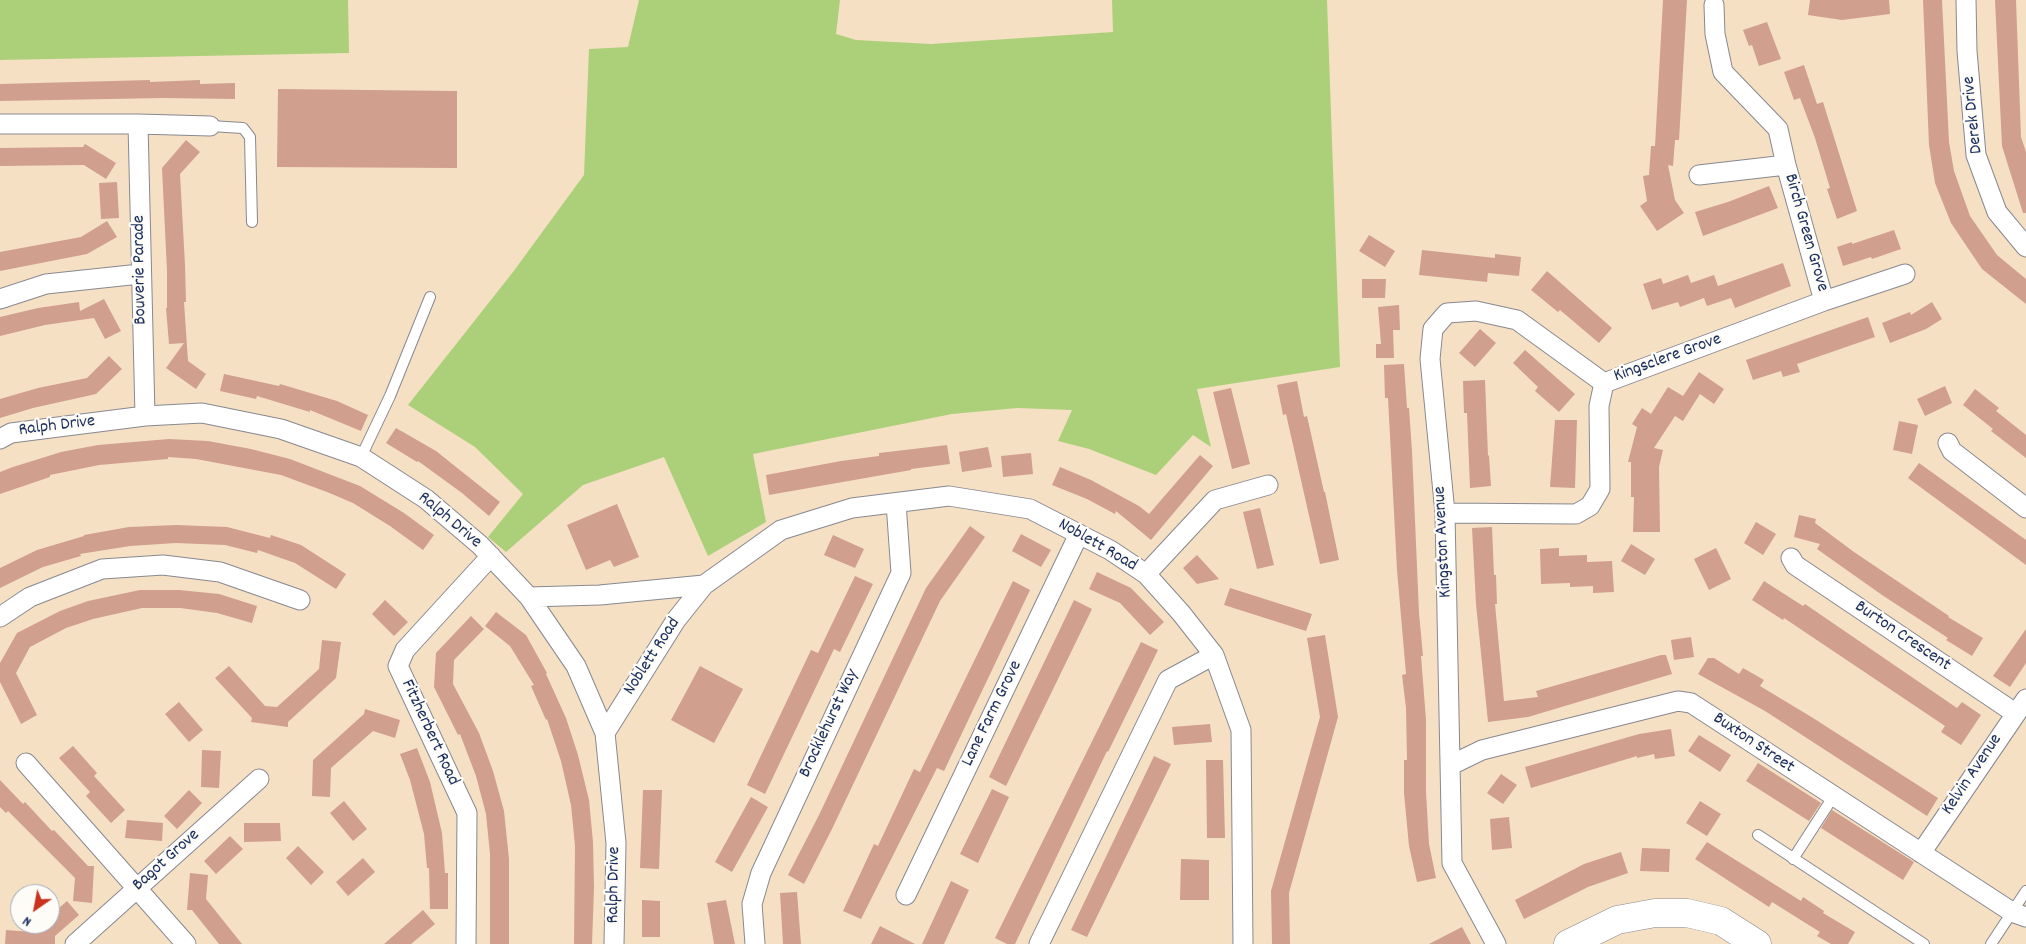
<!DOCTYPE html>
<style>
body{margin:0}
#map{position:relative;width:2026px;height:944px;overflow:hidden;background:#f5e0c4;font-family:Dekko,sans-serif}
canvas{display:block}
.north{position:absolute;left:10px;top:884px;width:50px;height:50px;box-sizing:border-box;background:#fdfcf7;border:1px solid #a3aaba;border-radius:50%;rotate:213deg;font-size:14px;font-weight:700;line-height:20px;text-align:center;color:#1b2f5e}
.north::after{content:'';display:block;margin:auto;width:18px;height:22px;background:#c8321e;clip-path:polygon(50% 0,100% 100%,50% 72%,0 100%)}
</style>
<div id="map">
<canvas width="2026" height="944"></canvas>
<div class="north">N</div>
</div>
<script>
const c = document.querySelector('canvas').getContext('2d');
c.lineJoin = 'round';
function fill(path, color) {
  c.fillStyle = color;
  c.fill(path, 'evenodd');
}
function strokePath(path, color, width, dash) {
  c.strokeStyle = color;
  c.lineWidth = width;
  c.lineCap = dash ? 'butt' : 'round';
  c.setLineDash(dash || []);
  c.stroke(path);
}
function write(font, color, halo, rows, align = 'center') {
  c.font = font + ' Dekko,sans-serif';
  c.lineWidth = 4.5;
  c.setLineDash([]);
  c.textBaseline = 'middle';
  c.strokeStyle = halo;
  c.fillStyle = color;
  for (const [text, x, y, turn = 0] of rows) {
    c.save();
    c.translate(x, y);
    c.rotate((+turn || 0) * Math.PI / 180);
    c.textAlign = isNaN(turn) ? turn : align;
    if (halo) c.strokeText(text, 0, 0);
    c.fillText(text, 0, 0);
    c.restore();
  }
}
fill(new Path2D(`
 M0 0H348L349 53 0 60Z
 M639 0H840L836 34 856 40 931 44 1113 32 1112 0H1327L1340 367 1197 389 1211 447 1193 435 1156 475 1089 449 1058 441 1072 410 1017 408 952 414 753 454 766 522 708 556 664 457 583 485 506 552 488 537 523 494 475 447 408 405 513 272 584 175 589 49 628 47Z`), '#acd079');
fill(new Path2D(`
 M1663 0H1687L1679 140H1675L1673 166 1668 165 1675 200 1684 213 1657 231 1640 206 1647 201 1643 176 1649 175 1651 146H1655Z
 M1810 0H1889L1890 14 1842 20 1808 15Z
 M1923 0H1942L1949 142 1954 171 1970 216 1997 255 2026 279V304L1982 269 1951 223 1935 183 1929 145Z
 M1995 0H2016L2021 137 2026 152V213H2023L2002 146Z
 M1767 22 1781 59 1759 66 1752 45 1749 46 1743 30Z
 M1804 65 1817 104 1823 102 1857 211 1837 219 1827 189 1830 188 1815 138 1800 98 1794 100 1784 72Z
 M150 80V82L200 80V84L235 83V99L164 98 0 101V84Z
 M278 89 457 91V168L277 167Z
 M186 140 200 152 180 174 185 265 186 302H184L188 361 206 374 196 389 166 368 184 343 169 344 166 308H167V271L162 168Z
 M85 144 116 163 106 179 84 165 0 166V148L83 147Z
 M117 182 119 218 101 219 99 183Z
 M1769 186 1778 208 1703 236 1695 212 1728 202Z
 M107 221 117 237 87 254 0 271V252L81 237Z
 M1894 230 1901 249 1872 259 1871 257 1843 266 1837 247 1852 242V244Z
 M1369 235 1395 251 1385 267 1359 251Z
 M1422 250 1495 258V254L1521 257 1519 276 1488 273 1487 282 1419 275Z
 M1783 263 1791 286 1735 308 1731 298 1707 306 1704 298 1680 307 1678 302 1652 310 1643 284 1661 278 1663 284 1688 275 1691 283 1714 275 1718 286Z
 M1547 271 1612 328 1599 343 1560 310 1558 312 1531 290Z
 M1362 279H1386L1385 298H1362Z
 M104 299 121 331 105 339 94 318 45 325 0 336V317L38 308 79 302 80 311Z
 M1932 302 1942 319 1926 329 1890 343 1882 323 1910 312 1911 315Z
 M1399 305 1400 330H1393L1394 358H1376V344H1381L1378 307Z
 M1868 317 1875 337 1797 364 1800 372 1783 377 1781 371 1753 380 1746 360Z
 M1480 329 1496 343 1475 367 1459 353Z
 M1525 350 1575 394 1559 412 1535 391 1538 387 1513 363Z
 M109 356 122 369 96 394 33 408 0 418V399L38 388 87 378Z
 M1404 364 1407 408H1409L1412 451 1419 613 1423 656H1421L1426 720V792L1429 844 1436 878 1417 882 1409 846 1404 793V760H1407L1406 708 1402 675 1406 674 1397 570 1388 398H1385L1384 365Z
 M1699 372 1724 389 1714 404 1700 394 1683 421 1675 416 1654 448 1663 450 1659 467 1660 532H1633L1634 497H1631V462H1628L1637 427 1632 424 1642 408 1651 414 1668 387 1683 396Z
 M224 374 279 386 280 384 337 401 368 415 361 431 310 410V412L257 396 256 399 220 391Z
 M1485 380 1488 456 1489 455 1491 486 1470 488 1467 413H1464L1463 381Z
 M1297 381 1304 417 1307 416 1324 492H1325L1339 560 1320 564 1286 414 1283 415 1277 385Z
 M1945 386 1952 403 1925 416 1917 399Z
 M1231 388 1250 464 1232 469 1213 392Z
 M1975 389 1999 408 1996 411 2026 435V458L1991 431 1993 429 1963 405Z
 M1555 420H1577L1575 488 1550 487Z
 M1899 421 1918 425 1912 454 1893 450Z
 M396 428 436 451 500 502 489 516 462 493 418 461 417 462 386 443Z
 M169 439 208 441 251 449 290 459 360 486 404 513 434 535 423 550 390 526 353 503 327 492 281 475 196 459 168 457V459L99 465 50 475V477L0 494V472L13 467 61 452 98 445Z
 M947 445 950 464 911 469V470L769 495 766 475 841 461 879 456V453Z
 M988 447 992 467 962 472 959 452Z
 M1031 453 1033 474 1003 477 1001 456Z
 M1200 455 1213 466 1151 540 1116 511 1115 514 1087 499 1052 485 1060 467 1091 480 1139 506 1149 514Z
 M1919 463 2026 540V565L1908 478Z
 M617 504 639 557 614 567 610 560 586 570 567 525Z
 M1260 508 1274 565 1257 569 1243 512Z
 M1799 515 1816 519 1815 523 1854 552 1949 616 1948 617 1983 638 1972 656 1946 640 1948 638 1882 595 1817 549 1820 544 1794 537Z
 M1756 522 1776 534 1763 555 1744 543Z
 M176 525 227 527 270 538 271 535 301 545 346 574 336 589 295 563 258 550 257 553 225 545 176 543 130 546 80 554 81 556 43 567 0 588V568L37 550 84 536V535L129 527Z
 M970 526 985 537 940 601 832 829 804 884 788 875 819 815 926 588Z
 M1492 527 1494 575H1496L1497 604H1495L1504 701 1538 697 1536 691 1661 655H1666L1672 674 1528 717 1488 722 1476 604 1472 528Z
 M1021 534 1051 550 1041 567 1012 551Z
 M833 535 864 549 855 568 824 555Z
 M1631 544 1655 559 1645 575 1621 561Z
 M1559 548V556L1587 555V562L1612 561 1614 592 1593 593V586L1570 587V583L1541 584 1540 549Z
 M1716 548 1731 579 1709 590 1694 559Z
 M1197 555 1219 579 1197 584 1183 568Z
 M1097 572 1131 588 1164 622 1150 635 1120 603 1089 589Z
 M855 576 873 584 840 652 834 649 765 794 747 785 811 650 818 653Z
 M1013 581 1030 590 944 771 937 768 861 919 843 911 874 844 878 846 914 769 920 772Z
 M1764 581 1803 606 1805 604 1957 708 1962 702 1981 715 1961 745 1941 732 1945 726 1784 618 1783 620 1752 600Z
 M1230 588 1312 614 1306 631 1224 605Z
 M140 590H179L219 594 257 606 252 623 217 613 180 608H142L93 619 66 628 30 647 16 673 37 715 21 724 0 682V663L17 633 60 611 88 601Z
 M385 600 408 622 394 636 372 614Z
 M1074 600 1092 609 1006 786 989 777Z
 M496 612 526 635 547 673 546 674 566 718 578 755 589 800 593 842 594 888 592 944H574L575 846 571 805 561 761 547 719 546 720 531 686 534 685 510 646 485 626Z
 M471 616 484 629 454 660 453 684 479 733 493 771 504 811 509 859V944H490V854L486 814 476 776 460 734 458 735 434 687 436 653Z
 M2026 629V663L2010 687 1993 676Z
 M1325 635 1338 717 1289 893 1290 944H1272L1271 891 1320 717 1307 638Z
 M1691 637 1694 657 1674 660 1671 640Z
 M322 640 341 642 336 678 288 722V727L251 722 252 718 215 678 229 666 265 706 277 707 319 669Z
 M1141 642 1158 650 1108 752 1107 751 1015 944H1007L995 938Z
 M1708 658H1714L1739 674 1743 668 1764 680 1760 686 1813 718 1938 798 1927 816 1765 711 1698 674Z
 M700 666 743 689 714 743 671 720Z
 M179 702 203 730 189 742 165 714Z
 M365 709 400 720 395 738 373 731 331 768 330 797 312 796 313 760 364 714Z
 M1210 724 1212 742 1174 745 1172 727Z
 M1671 729 1675 756 1655 759 1654 754 1637 758V756L1531 788 1525 767 1639 734Z
 M1699 735 1731 755 1720 772 1688 751Z
 M73 746 97 773 94 776 125 810 111 823 86 796 90 792 59 758Z
 M417 748 430 782 442 833 445 873H448V909H430L429 868H427L424 834 410 780 400 754Z
 M202 750 221 751 219 788 201 787Z
 M1154 756 1171 764 1087 937 1071 930Z
 M1206 760H1223L1225 838H1207Z
 M1758 763 1821 803 1809 821 1746 781Z
 M1501 774 1517 785 1503 804 1487 793Z
 M0 780 23 804 25 802 52 831 54 830 88 866H94L92 903 73 901 75 878 8 811 6 813 0 807Z
 M992 789 1009 797 978 863 960 854Z
 M189 790 202 803 177 829 164 816Z
 M643 790H662L659 869 640 868Z
 M751 797 768 807 732 872 715 862Z
 M344 801 367 829 353 841 330 813Z
 M1700 801 1721 814 1707 836 1686 823Z
 M1832 810 1914 862 1903 880 1821 828Z
 M1509 817 1512 848 1492 850 1490 819Z
 M127 820 163 823 162 841 125 838Z
 M244 823H280L281 841 244 842Z
 M230 836 243 849 216 874 204 861Z
 M1707 842 1801 901 1803 897 1824 911 1823 913 1855 932 1848 944H1831L1817 936 1820 932 1772 902 1769 907 1695 859Z
 M298 846 324 872 311 885 286 858Z
 M1642 848 1670 849 1669 872 1640 871Z
 M1621 852 1628 873 1588 887 1524 919 1515 900 1584 864Z
 M363 858 375 872 348 896 336 882Z
 M1181 859 1209 860V900H1180Z
 M190 873 208 875 206 899 242 944H219L192 910H187Z
 M951 881 969 890 956 918 944 944H922Z
 M797 892 801 944H783L780 893Z
 M642 900 660 901V937H642Z
 M726 900 735 944H714L707 903Z
 M67 901 79 915 55 936V944H5L6 930 32 932 41 924H50V916Z
 M423 910 435 924 411 944H384Z
 M880 926 915 944H871Z
 M1462 927 1471 944H1429Z`), '#d09f8d');
const lane = new Path2D(`
 M210 126 243 128 250 137 252 222
 M361 457 390 396 430 297
 M1758 835 1924 944
 M1793 859 1833 797
 M1991 944 2026 891`);
const street = new Path2D(`
 M1966 0 1967 51 1976 155 1997 212 2026 247
 M1714 5 1715 34 1723 72 1778 129 1786 165 1824 301
 M0 124H138L210 126
 M138 124 145 416
 M1699 175 1786 165
 M0 299 46 284 140 274
 M0 439 11 433 145 416 202 413 281 429 361 457 426 499 480 545 529 597 576 666 605 733 616 843 614 944
 M1948 443 1952 451 2026 508
 M1445 513 1576 514 1590 506 1600 489 1599 406 1604 383 1824 301 1905 274
 M1791 558 1795 565 2015 713
 M1146 574 1215 500 1268 485
 M529 597 600 595 704 585
 M0 617 30 597 102 569 163 565 220 572 300 600
 M605 733 676 620 704 585 781 530 852 508 949 496 1030 509 1110 550 1146 574 1181 613 1214 655 1241 730 1243 944
 M26 763 186 944
 M1451 765 1482 750 1678 701 1691 703 2012 912 2026 917
 M1921 853 2026 699
 M906 895 1079 534
 M75 944 259 779
 M466 944 467 813 398 666 405 650 491 556
 M755 944 752 904 761 873 901 573 896 503
 M1039 944 1168 680 1214 655
 M1496 944 1452 863 1445 513 1430 359 1433 329 1447 313 1476 311 1517 320 1604 383`);
const secondary = new Path2D(`
 M1568 944 1617 920 1655 913H1687L1721 921 1757 944`);
strokePath(lane, '#888891', 12);
strokePath(street, '#888891', 21);
strokePath(secondary, '#888891', 29);
strokePath(lane, '#fff', 10);
strokePath(street, '#fff', 19);
strokePath(secondary, '#fff', 28);
write('18px', '#1b2f5e', '#fdfcf7', [
 ["Derek Drive",1974,115,-96],
 ["Birch Green Grove",1805,233,74],
 ["Bouverie Parade",141,270,-91],
 ["Kingsclere Grove",1668,359,-20],
 ["Ralph Drive",57,427,-7],
 ["Ralph Drive",449,521,40],
 ["Kingston Avenue",1444,542,-93],
 ["Noblett Road",1097,546,30],
 ["Burton Crescent",1902,637,34],
 ["Noblett Road",653,657,-57],
 ["Lane Farm Grove",993,714,-64],
 ["Brocklehurst Way",830,724,-65],
 ["Fitzherbert Road",429,733,65],
 ["Buxton Street",1753,744,34],
 ["Kelvin Avenue",1973,775,-56],
 ["Bagot Grove",167,861,-42],
 ["Ralph Drive",615,885,-89]
]);
</script>
